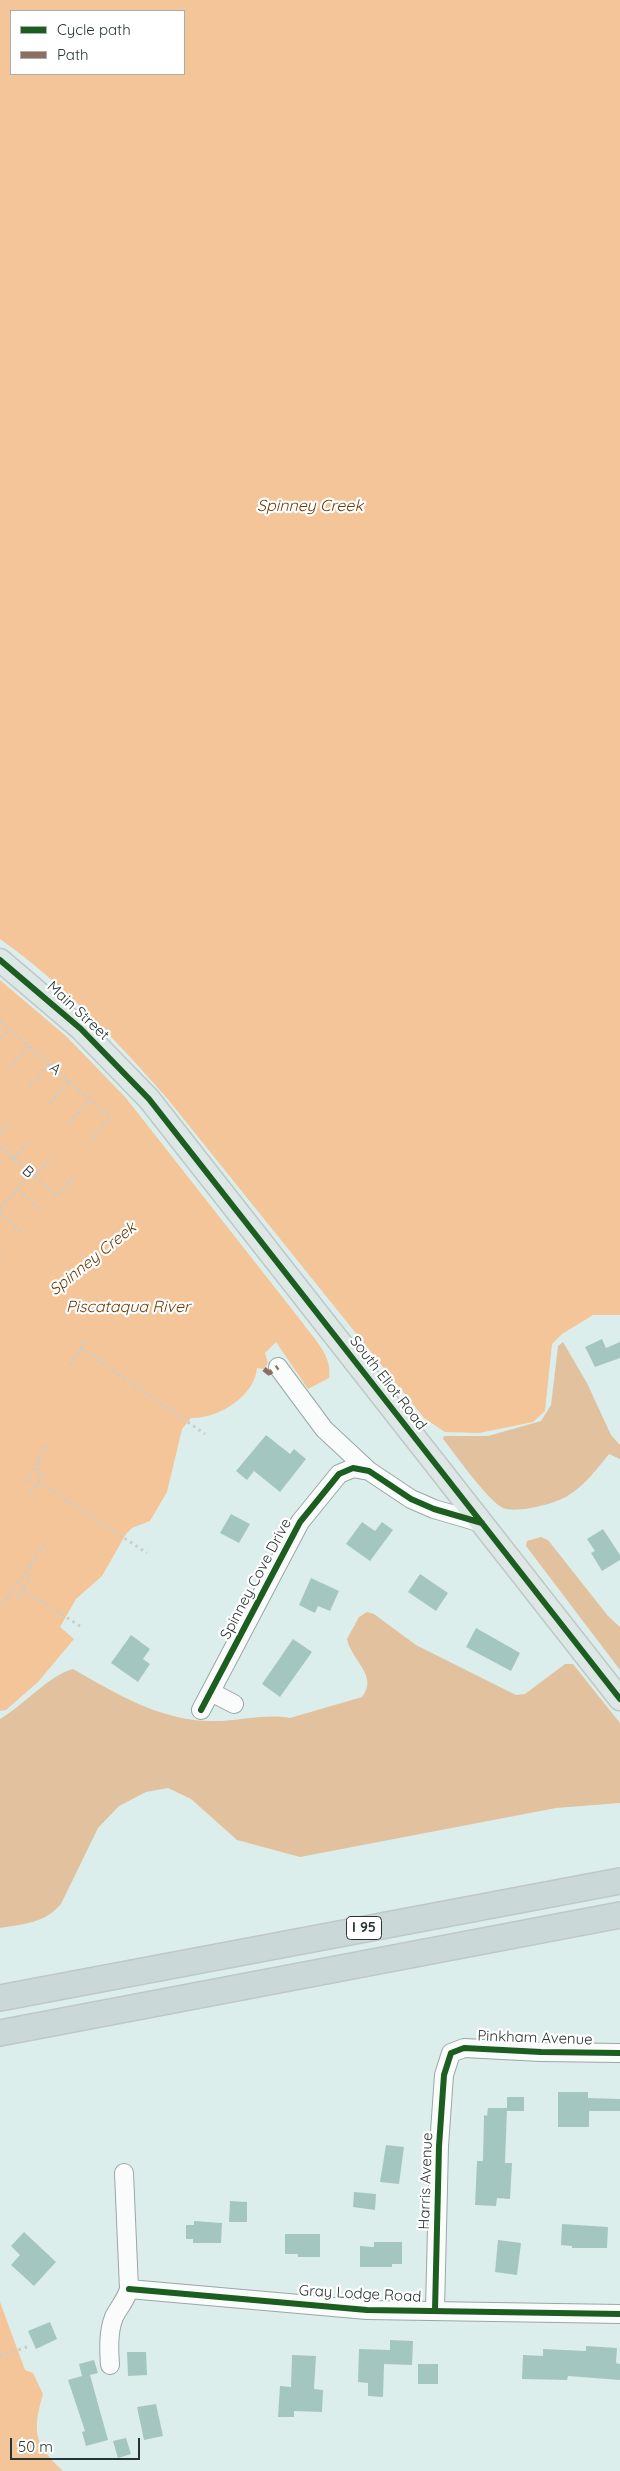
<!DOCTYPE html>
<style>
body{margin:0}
#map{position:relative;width:620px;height:2471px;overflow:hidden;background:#dceeeb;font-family:Quicksand,sans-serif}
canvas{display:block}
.legend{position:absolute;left:10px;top:10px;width:175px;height:65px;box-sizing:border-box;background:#fff;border:1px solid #a9aead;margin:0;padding:6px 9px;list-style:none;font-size:15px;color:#273532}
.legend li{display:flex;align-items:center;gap:10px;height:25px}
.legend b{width:25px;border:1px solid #a9aead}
.scale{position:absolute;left:10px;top:2438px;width:130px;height:22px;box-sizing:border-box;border:2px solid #273532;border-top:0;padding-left:6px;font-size:15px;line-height:18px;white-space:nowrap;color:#273532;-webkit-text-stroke:4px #fff;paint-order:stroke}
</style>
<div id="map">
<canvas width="620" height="2471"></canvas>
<ul class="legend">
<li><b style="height:6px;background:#1b5e20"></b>Cycle path</li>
<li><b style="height:6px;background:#8d6e63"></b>Path</li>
</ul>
<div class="scale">50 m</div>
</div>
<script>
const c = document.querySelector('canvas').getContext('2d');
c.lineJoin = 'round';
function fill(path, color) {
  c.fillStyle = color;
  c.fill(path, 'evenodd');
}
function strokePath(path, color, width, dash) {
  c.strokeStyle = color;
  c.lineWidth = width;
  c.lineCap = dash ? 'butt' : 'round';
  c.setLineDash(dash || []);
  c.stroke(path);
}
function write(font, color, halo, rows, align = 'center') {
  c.font = font + ' Quicksand,sans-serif';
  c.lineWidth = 4.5;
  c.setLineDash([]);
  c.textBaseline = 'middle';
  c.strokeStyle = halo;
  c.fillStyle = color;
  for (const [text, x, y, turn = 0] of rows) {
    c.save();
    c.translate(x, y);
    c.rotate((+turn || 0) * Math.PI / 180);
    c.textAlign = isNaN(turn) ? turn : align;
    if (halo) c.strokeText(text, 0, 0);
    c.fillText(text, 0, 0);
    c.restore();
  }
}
fill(new Path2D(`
 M563 1342 587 1383 611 1435 620 1445V1459L609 1454C597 1469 585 1485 569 1495 558 1503 517 1514 503 1508 487 1500 456 1455 443 1439L444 1436H488L541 1421 551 1405 558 1346Z
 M541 1537 548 1540 608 1616 620 1627V1670L526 1546 527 1541Z
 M367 1612 374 1614 416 1645 516 1695 525 1694 565 1664H573L620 1723V1803L556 1808 300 1857 237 1840 191 1799 168 1788 146 1792 119 1806 98 1828 61 1904C45 1923 24 1924 0 1928V1719C23 1706 49 1675 73 1669 115 1693 159 1720 209 1721 236 1722 264 1713 290 1718L362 1697C379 1676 351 1660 347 1639L359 1617Z`), '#e2c29e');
fill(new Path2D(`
 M0 0H620V1315H593L562 1334 552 1344 545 1411 533 1422 479 1433 445 1432 424 1418 166 1097C116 1040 62 983 0 939ZM184 11V74H11V11Z
 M0 980 67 1037 126 1098 302 1322C314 1339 333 1356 329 1378L308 1389 276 1342 265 1353 268 1363 264 1369 257 1368C255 1396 218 1419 191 1418L182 1429 167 1492 150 1521 132 1528 126 1534 102 1576 76 1599 60 1627 74 1639 38 1682 6 1710 0 1711Z
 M0 2302 25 2370 33 2373 43 2394C32 2432 34 2444 63 2471H0Z`), '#f4c598');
fill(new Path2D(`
 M602 1339 606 1348 620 1342V1358L595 1367 585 1347Z
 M266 1435 290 1454 294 1449 306 1459 280 1492 254 1471 247 1480 236 1471Z
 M231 1514 250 1524 239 1543 220 1533Z
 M362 1522 375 1531 382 1522 393 1530 370 1561 346 1544Z
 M603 1529 620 1555V1560L602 1571 591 1553 595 1551 587 1539Z
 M420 1574 448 1593 436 1611 408 1592Z
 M311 1578 339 1591 330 1611 318 1606 315 1613 299 1605Z
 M476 1628 520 1653 511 1671 466 1647Z
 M131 1635 150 1649 143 1659 150 1664 138 1682 111 1663Z
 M293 1639 312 1652 280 1697 262 1684Z
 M558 2092H588V2098L620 2099V2111H589V2127H558Z
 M507 2097H524V2111H507Z
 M488 2108H507L505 2163H512L510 2199 497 2198 496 2206 475 2205 477 2161H483L484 2115 487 2116Z
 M386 2145 404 2147 399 2184 380 2182Z
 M354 2192 376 2194 375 2210 353 2207Z
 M230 2201 247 2202V2222H229Z
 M194 2221 222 2223 221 2243H193V2239H186V2225H194Z
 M562 2224 608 2227 607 2248H572V2246L561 2245Z
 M24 2232 56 2262 34 2286 11 2265 20 2255 11 2246Z
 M285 2234H320V2257H298V2254H285Z
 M498 2240 521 2243 517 2275 495 2272Z
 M374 2242H402V2264H392V2267H360V2246L374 2247Z
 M50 2322 57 2339 36 2349 28 2331Z
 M390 2340 413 2341 412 2365 384 2364 383 2397 368 2396V2383L358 2382 359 2349 390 2350Z
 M586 2346 617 2348 616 2363 620 2364V2380L568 2376 567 2380 522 2379 523 2355 543 2356V2349L586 2351Z
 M127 2352H146L147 2375 128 2376Z
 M292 2355 316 2356 314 2389 323 2390 322 2412 294 2411V2417H278L280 2386 291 2387Z
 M94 2360 98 2373 90 2375 108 2440 86 2446 82 2432 85 2431 68 2380 82 2376 79 2364Z
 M418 2364H438V2384H418Z
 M156 2404 163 2436 144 2440 137 2407Z
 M126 2438 131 2454 118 2458 113 2441Z`), '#a4c6c1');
const minor = new Path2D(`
 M278 1367 324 1429 369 1471
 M211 1692 234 1704
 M201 1710 300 1522 339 1474 353 1468 369 1471 411 1499 434 1509 482 1523
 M129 2289 367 2310 620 2314
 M435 2310 439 2146 444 2075 451 2053 464 2048 541 2052 620 2053
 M110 2365C109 2350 108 2332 114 2317 119 2307 126 2300 129 2289L124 2173`);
const major = new Path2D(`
 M0 960 81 1029 149 1099 620 1699`);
const highway = new Path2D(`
 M0 1998 620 1881
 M0 2033 620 1915`);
strokePath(minor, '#99a7a5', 20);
strokePath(major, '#bfc8c7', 25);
strokePath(highway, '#bfc8c7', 28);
strokePath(new Path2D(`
 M0 1021 110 1117 92 1140
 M0 1038 9 1029
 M9 1068 29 1046
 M30 1086 49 1064
 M50 1104 69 1081
 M69 1123 90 1100
 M0 1134 10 1123
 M0 1147 57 1196 73 1178
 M13 1159 30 1140
 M34 1177 51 1158
 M18 1189 42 1212
 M0 1208 31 1174
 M0 1212 23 1233
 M0 1257 1 1258
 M81 1348 205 1434
 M70 1365 86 1340
 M38 1461 39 1482 147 1553
 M26 1482 47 1443
 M31 1493 45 1472
 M23 1590 80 1626
 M17 1598 28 1581 32 1563
 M2 1605 44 1545
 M0 2356 30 2346`), '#c8cecd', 3, [2.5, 4]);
strokePath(minor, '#fafcfc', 18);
strokePath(major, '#dde7e5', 22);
strokePath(highway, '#cad9d7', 25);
strokePath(new Path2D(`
 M264 1369 269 1373 278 1367`), '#8d6e63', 5, [10, 5]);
strokePath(new Path2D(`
 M0 960 81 1029 149 1099 620 1699
 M201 1710 300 1522 339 1474 353 1468 369 1471 411 1499 434 1509 482 1523
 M129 2289 367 2310 620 2314
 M435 2310 439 2146 444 2075 451 2053 464 2048 541 2052 620 2053`), '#1b5e20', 6);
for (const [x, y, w] of [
 [364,1928,35]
]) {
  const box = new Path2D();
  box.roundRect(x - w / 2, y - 11.5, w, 23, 4);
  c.fillStyle = '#fff';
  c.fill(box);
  strokePath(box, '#273532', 1);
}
write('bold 14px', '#273532', null, [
 ["I 95",364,1928]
]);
write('15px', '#273532', '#fff', [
 ["Main Street",78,1011,43],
 ["A",55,1069,41],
 ["B",28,1172,42],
 ["South Eliot Road",388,1383,52],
 ["Spinney Cove Drive",256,1579,-62],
 ["Pinkham Avenue",535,2038,2],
 ["Harris Avenue",426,2181,-88],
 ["Gray Lodge Road",360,2294,3]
]);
write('italic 16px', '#693b08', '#fff', [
 ["Spinney Creek",310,506],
 ["Spinney Creek",93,1259,-39],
 ["Piscataqua River",128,1307]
]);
</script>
